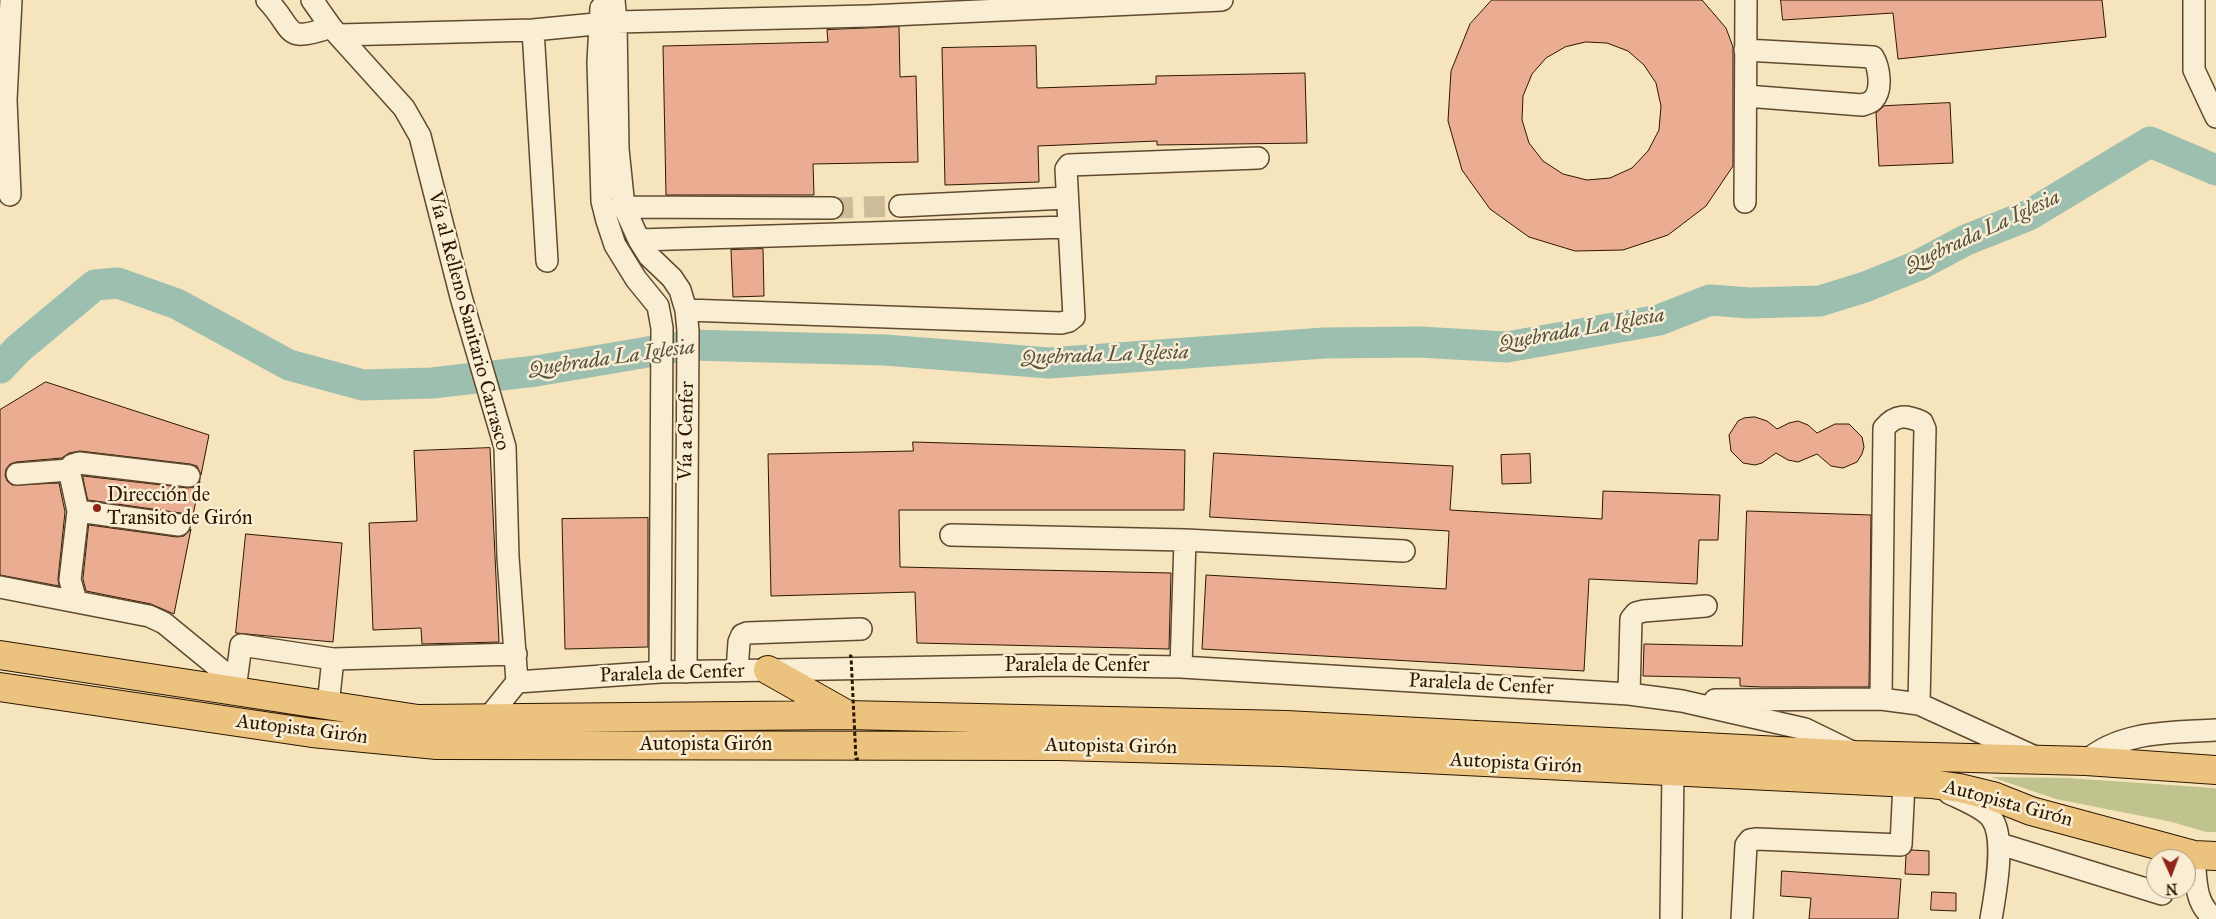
<!DOCTYPE html>
<meta charset="utf-8">
<style>
body{margin:0}
#map{position:relative;width:2216px;height:919px;overflow:hidden;background:#f6e4bd;font-family:"IM FELL Great Primer",serif}
canvas{display:block}
.north{position:absolute;left:2146px;top:849px;width:50px;height:50px;box-sizing:border-box;background:#f9edd4;border:1px solid #a7977f;border-radius:50%;rotate:178deg;font-size:14px;font-weight:700;line-height:20px;text-align:center;color:#2d1700}
.north::after{content:'';display:block;margin:auto;width:18px;height:22px;background:#8f2418;clip-path:polygon(50% 0,100% 100%,50% 72%,0 100%)}
</style>
<div id="map">
<canvas width="2216" height="919"></canvas>
<div class="north">N</div>
</div>
<script>
const c = document.querySelector('canvas').getContext('2d');
c.lineJoin = 'round';
function fill(path, color) {
  c.fillStyle = color;
  c.fill(path, 'evenodd');
}
function strokePath(path, color, width, dash) {
  c.strokeStyle = color;
  c.lineWidth = width;
  c.lineCap = dash ? 'butt' : 'round';
  c.setLineDash(dash || []);
  c.stroke(path);
}
function write(font, color, halo, rows, align = 'center') {
  c.font = font + ' "IM FELL Great Primer",serif';
  c.lineWidth = 5;
  c.setLineDash([]);
  c.textBaseline = 'middle';
  c.strokeStyle = halo;
  c.fillStyle = color;
  for (const [text, x, y, turn = 0] of rows) {
    c.save();
    c.translate(x, y);
    c.rotate((+turn || 0) * Math.PI / 180);
    c.textAlign = isNaN(turn) ? turn : align;
    if (halo) c.strokeText(text, 0, 0);
    c.fillText(text, 0, 0);
    c.restore();
  }
}
fill(new Path2D(`
 M1991 777 2067 778 2214 788 2216 789V832H2206L2172 822 2056 799Z`), '#c1c38e');
strokePath(new Path2D(`
 M0 368 18 349 95 285 118 283 177 304 289 365 363 385 432 383 536 371 689 345 885 350 1049 363 1324 343 1419 342 1507 347 1659 320 1710 300 1750 303 1820 301 1865 287 1917 266 1966 240 2029 215 2150 142 2216 170`), '#9dbfaf', 31);
const building = new Path2D(`
 M1492 0H1702L1726 28 1733 47V166L1706 206 1668 235 1623 250 1575 251 1529 237 1490 209 1462 170 1448 121 1451 71 1470 24ZM1586 42 1607 43 1628 51 1644 65 1656 83 1661 106 1659 130 1648 151 1632 168 1610 178 1587 180 1563 174 1543 161 1529 143 1522 120 1523 96 1532 74 1546 58 1565 47Z
 M1781 0H2102L2106 37 1898 59 1893 13 1783 20Z
 M899 27 900 77 916 76 918 162 813 164 814 195H666L663 46 828 42 827 30Z
 M1036 46 1037 88 1156 84V76L1305 73 1307 143 1157 145V141L1038 146 1039 182 945 185 942 48Z
 M1950 103 1953 163 1879 166 1876 113 1884 106Z
 M763 249 764 296 733 297 731 250Z
 M46 382 209 435 201 475 197 466 190 464 80 451 69 453 62 458 16 462 10 464 6 469 5 475 7 481 12 485 59 483 65 512 58 579 59 586 0 575V410Z
 M1755 417 1767 421 1777 429 1789 423 1798 421 1808 425 1817 433 1835 424H1849L1862 437 1864 447 1862 454 1857 462 1843 468 1831 466 1817 454 1798 462 1788 460 1776 453 1762 463 1755 465 1743 463 1731 451 1729 435 1738 421 1744 418Z
 M913 442 1185 450 1184 510H899L900 567 1171 573 1169 649 917 643 915 592 771 596 768 454 913 451Z
 M490 448 499 642 422 644 421 628 373 630 369 523 417 521 414 451Z
 M1214 453 1453 466 1450 510 1602 519 1603 491 1720 495 1718 540H1699L1697 584 1589 579 1584 671 1202 649 1206 575 1446 589 1449 531 1210 517Z
 M1530 454 1531 483 1502 484 1501 455Z
 M83 476 188 488 194 487 200 481 191 525 187 515 181 513 88 500Z
 M1747 511 1871 515 1869 687H1762L1740 686V678L1643 676 1644 644 1742 646Z
 M648 518V647L565 649 562 519Z
 M89 525 177 537 184 536 191 529 174 614 151 604 86 591 83 579Z
 M246 534 342 543 333 642 236 633Z
 M1912 850 1929 851V875L1905 874 1906 856Z
 M1782 871 1901 879 1898 919H1809L1811 898 1781 896Z
 M1932 892 1956 893V911L1931 910Z`);
fill(building, '#eaad92');
strokePath(building, '#2d1700', 1);
strokePath(new Path2D(`
 M832 208 900 206`), '#cebb97', 21, [21, 11]);
const minor = new Path2D(`
 M267 0C296 30 282 44 331 27
 M312 0 331 27 404 108 420 136 461 297 505 447 508 557 517 682
 M614 0 616 22 618 149 624 207 639 240 649 256 672 278 680 290 686 310 688 331 686 672
 M2194 0V70L2216 117
 M601 8 598 62 602 201 607 221 615 245 636 279 658 306 662 328 660 672
 M533 30 547 261
 M339 35 533 30 616 22 869 16 1222 0
 M1745 50 1873 57C1879 67 1883 90 1873 100 1871 102 1866 104 1862 105L1746 96
 M10 195 6 100 11 0
 M1745 202 1746 0
 M900 206 1067 198
 M624 207 832 208
 M639 240 1068 227
 M686 310 1061 323 1069 321 1074 317 1066 169 1069 165 1258 158
 M17 474 69 470
 M78 511 179 525
 M951 535 1185 540
 M0 587 149 616 164 623 236 682 243 690
 M76 601 70 580 78 511 69 470 72 465 79 463 189 476
 M1181 667 1185 540 1404 551
 M737 671 739 642 742 635 747 633 861 629
 M236 682 241 645 333 659 516 654
 M1629 694 1631 619 1636 613 1644 611 1706 606
 M1881 699 1884 428C1896 414 1906 415 1922 422L1925 429 1919 704
 M1715 700 1881 699 1919 704 2035 757
 M328 705 333 659
 M488 718 517 682 660 672 1055 665 1181 667 1629 694 1682 701 1805 729 1852 752
 M2086 761C2122 730 2172 733 2216 730
 M1949 793C1961 799 1985 808 1992 819 2006 839 1995 895 1991 919
 M2000 844 2162 894
 M2194 855C2196 878 2194 906 2216 919
 M1671 919 1673 772
 M1742 919 1746 845 1750 840 1757 839 1901 845 1904 783`);
const highway = new Path2D(`
 M0 655 418 719 847 715 1286 725 1856 755 2086 761 2216 770
 M768 670 846 714
 M0 687 312 733 437 745 1059 746 1282 752 1931 784 1960 788 1993 796 2031 811 2194 855 2216 856`);
strokePath(minor, '#5f4a2f', 24);
strokePath(highway, '#2d1700', 30);
strokePath(minor, '#f9edd4', 21);
strokePath(highway, '#ebc27e', 28);
strokePath(new Path2D(`
 M849 656H851L856 759H859`), '#2d1700', 3, [4, 2.5]);
for (const [x, y, r, color] of [
 [97,508,5,"#8f2418"]
]) {
  const dot = new Path2D();
  dot.arc(x, y, r, 0, 2 * Math.PI);
  c.fillStyle = color;
  c.fill(dot);
  strokePath(dot, '#f9edd4', 2);
}
write('20px', '#2d1700', '#f9edd4', [
 ["Vía al Relleno Sanitario Carrasco",468,321,75],
 ["Vía a Cenfer",687,431,-89],
 ["Paralela de Cenfer",1077,666],
 ["Paralela de Cenfer",672,674,-2],
 ["Paralela de Cenfer",1481,685,3],
 ["Autopista Girón",302,730,7],
 ["Autopista Girón",706,745],
 ["Autopista Girón",1111,747,1],
 ["Autopista Girón",1516,764,3],
 ["Autopista Girón",2008,804,15]
]);
write('20px', '#2d1700', '#f9edd4', [
 ["Dirección de",107,496],
 ["Transito de Girón",107,519]
], 'left');
write('italic 21px', '#54523d', '#f9edd4', [
 ["Quebrada La Iglesia",1983,232,-25],
 ["Quebrada La Iglesia",1582,330,-10],
 ["Quebrada La Iglesia",1105,356,-2],
 ["Quebrada La Iglesia",612,359,-8]
]);
</script>
